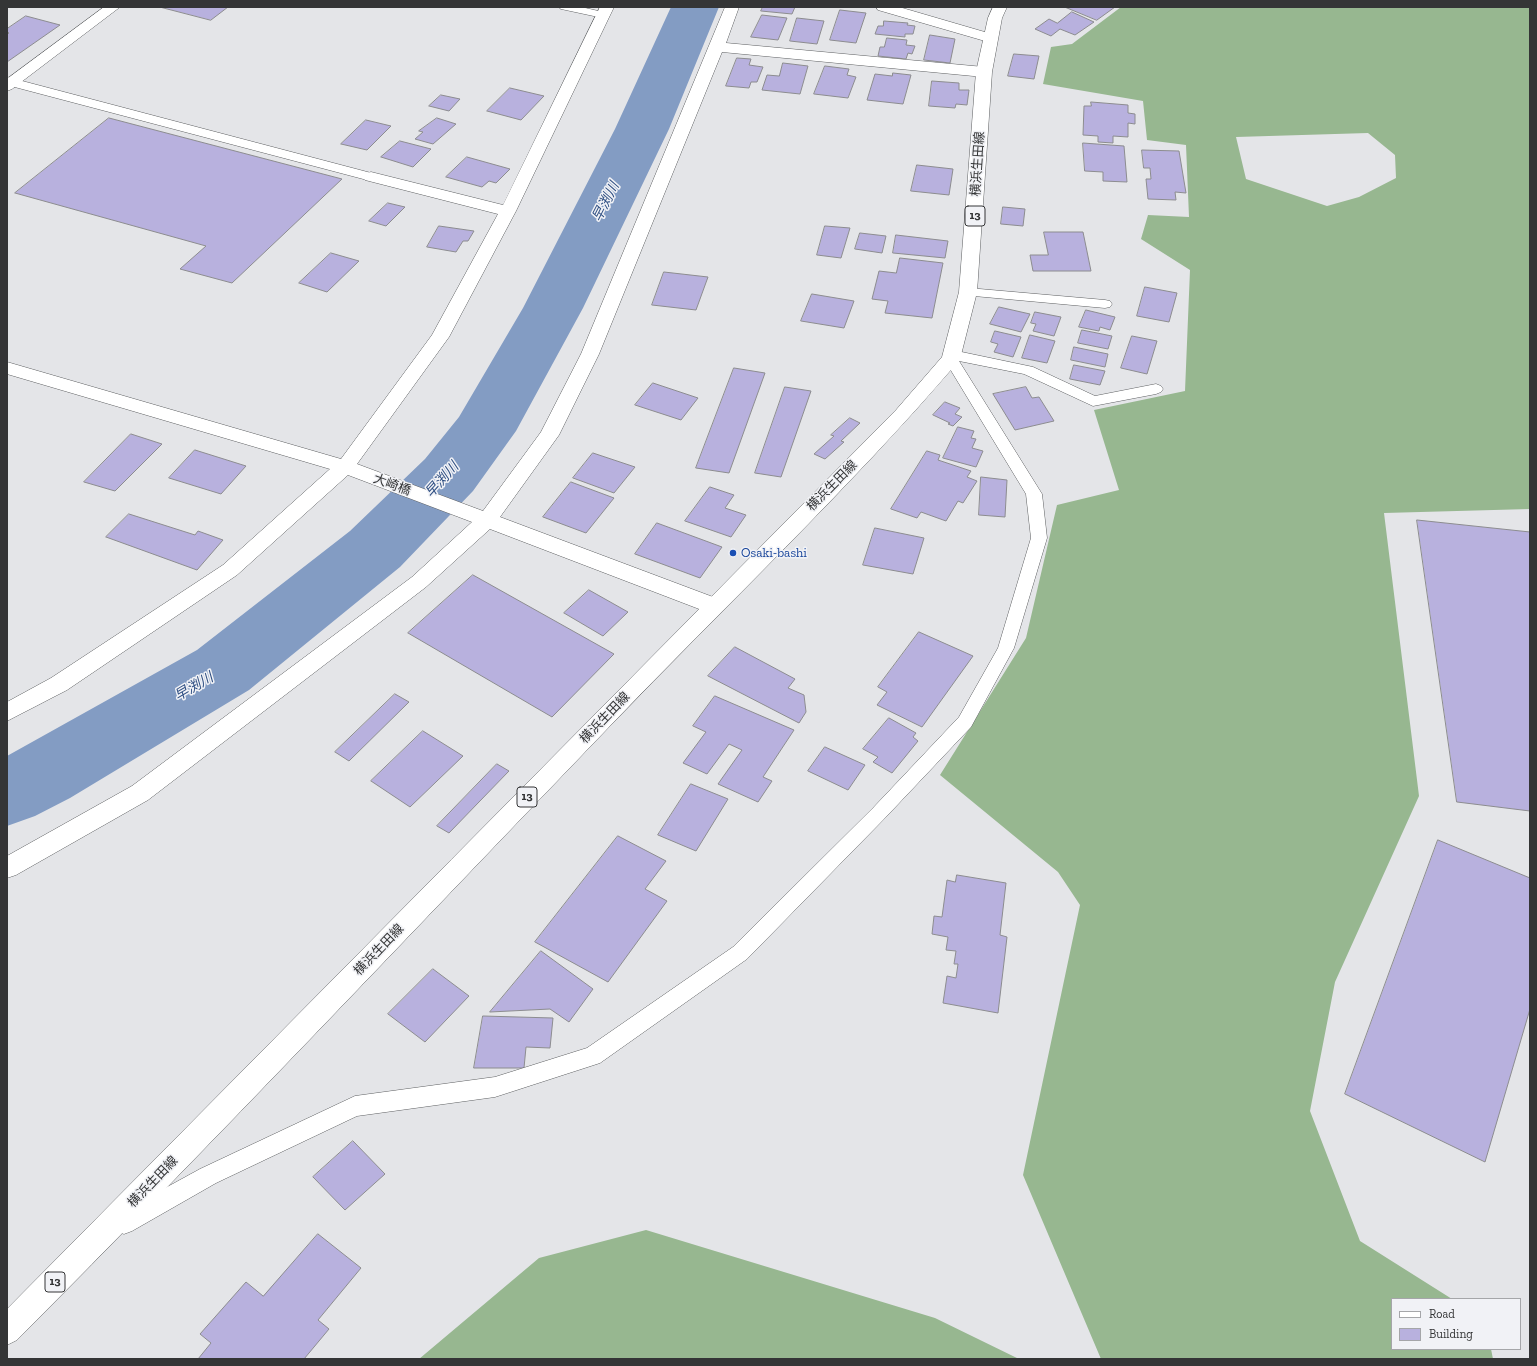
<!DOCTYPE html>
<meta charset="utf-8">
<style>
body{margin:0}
#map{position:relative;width:1537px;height:1366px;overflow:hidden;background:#e4e5e8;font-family:"Zilla Slab",serif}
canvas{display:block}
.frame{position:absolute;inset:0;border:8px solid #343536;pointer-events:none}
.legend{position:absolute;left:1391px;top:1298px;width:130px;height:52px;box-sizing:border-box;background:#f1f2f6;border:1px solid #a5a6a9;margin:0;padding:5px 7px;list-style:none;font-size:12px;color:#343536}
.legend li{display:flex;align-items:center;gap:8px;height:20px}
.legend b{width:20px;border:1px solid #a5a6a9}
</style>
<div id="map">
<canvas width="1537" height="1366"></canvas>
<div class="frame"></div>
<ul class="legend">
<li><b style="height:5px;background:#fff"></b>Road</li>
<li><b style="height:11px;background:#b8b1de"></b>Building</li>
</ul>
</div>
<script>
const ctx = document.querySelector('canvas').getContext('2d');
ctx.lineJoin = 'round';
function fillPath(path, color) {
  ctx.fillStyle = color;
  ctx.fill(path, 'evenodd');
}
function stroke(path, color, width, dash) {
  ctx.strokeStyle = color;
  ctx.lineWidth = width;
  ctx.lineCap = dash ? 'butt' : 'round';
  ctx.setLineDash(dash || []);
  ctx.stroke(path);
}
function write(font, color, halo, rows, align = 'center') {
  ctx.font = font + ' "Zilla Slab","Noto Sans JP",serif';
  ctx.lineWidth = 3;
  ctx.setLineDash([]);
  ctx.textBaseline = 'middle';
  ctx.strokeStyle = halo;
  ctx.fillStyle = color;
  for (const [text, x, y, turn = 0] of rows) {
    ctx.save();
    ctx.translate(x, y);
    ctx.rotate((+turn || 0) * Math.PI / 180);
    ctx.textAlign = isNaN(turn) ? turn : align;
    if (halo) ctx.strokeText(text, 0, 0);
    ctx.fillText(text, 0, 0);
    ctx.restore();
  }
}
fillPath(new Path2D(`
 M1121,7H1530V509L1384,513L1419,796L1335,982L1310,1111L1360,1241L1452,1299H1392V1349H1491L1493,1359H1101L1023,1175L1080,905L1058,872L940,775L1026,638L1057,505L1119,490L1094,410L1185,391L1190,270L1141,239L1148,215L1189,217L1186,145L1147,140L1143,101L1043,84L1051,47L1072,44ZM1368,133L1395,155L1396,178L1359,197L1327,206L1246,179L1236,137Z
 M646,1230L935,1318L1019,1359H419L539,1258Z`), '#97b790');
fillPath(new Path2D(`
 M671,7H719L669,129L583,308L516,431L473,491L400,567L249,690L70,798L35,816L7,826V756L197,650L350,531L425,459L459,417L523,308L615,129Z`), '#839cc3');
const building = new Path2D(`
 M160,7H228L211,20Z
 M763,7H795L792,14L761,11Z
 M1065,7H1115L1097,20Z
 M840,10L866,13L856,43L830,40Z
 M1072,12L1094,22L1075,35L1060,29L1051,36L1035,29L1049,19L1057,23Z
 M762,15L787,18L778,40L751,37Z
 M26,16L60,25L7,62V34L9,33L7,32V29Z
 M797,18L824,21L817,44L790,41Z
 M884,21L908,23L907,25L915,26L913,34H905V37L875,34L878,26H883Z
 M930,35L955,39L950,63L924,60Z
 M887,38L907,40L906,45L915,46L912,54L908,53L906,59L878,56L880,47H884Z
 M1014,54L1039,56L1034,79L1008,76Z
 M737,58L751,59L749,65L763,67L757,82H751L749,88L726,86Z
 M783,63L808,66L800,94L762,90L767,75L779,76Z
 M825,66L849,69L847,75L856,77L848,98L814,94Z
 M893,73L911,75L903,104L867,100L875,74L892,76Z
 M932,81L959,83V90H969L967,105L956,104L955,108L929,106Z
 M510,88L544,96L521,120L487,111Z
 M441,95L460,99L449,111L429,106Z
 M1091,102L1128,105V113L1135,114V124L1128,123V137L1113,136V143L1098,142V136L1083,135L1084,106H1091Z
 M109,118L342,179L232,283L180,269L206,246L15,193Z
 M437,118L456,124L433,144L415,139L423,132L419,131Z
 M366,120L391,126L367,150L341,144Z
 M400,141L431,149L413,167L381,157Z
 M1083,143L1124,146L1127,182L1103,181V172L1085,171Z
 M1142,150L1179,151L1186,193L1175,192L1176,200L1148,199L1146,179H1151L1150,168H1144Z
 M467,157L510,169L496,183L489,181L482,187L446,177Z
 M917,165L953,169L949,195L911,191Z
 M388,203L405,207L386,226L369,221Z
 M1003,207L1025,209L1023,226L1001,224Z
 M439,226L474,231L468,241H463L456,252L427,247Z
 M825,226L850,228L841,258L817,255Z
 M1044,232H1083L1091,271H1033L1030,255H1048Z
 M860,233L886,236L882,253L855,249Z
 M896,235L948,241L945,258L893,253Z
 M331,253L359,261L327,292L299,283Z
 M900,258L943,263L932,318L885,313L888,301L872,299L879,271L896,273Z
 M664,272L708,277L696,310L652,305Z
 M1145,287L1177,293L1169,322L1137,316Z
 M812,294L854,301L844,328L801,321Z
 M999,307L1030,314L1021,332L990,324Z
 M1086,310L1115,317L1110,330L1100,327L1099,331L1079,327Z
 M1035,312L1061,317L1054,336L1033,331L1036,324L1031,323Z
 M1082,330L1112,336L1108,349L1078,343Z
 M995,331L1021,337L1013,357L994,352L998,344L991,342Z
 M1030,335L1055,341L1047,363L1022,358Z
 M1132,336L1157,341L1147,374L1121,368Z
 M1074,347L1108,354L1105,367L1071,360Z
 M1074,365L1105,371L1100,385L1070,379Z
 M734,368L765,373L729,473L696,468Z
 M653,383L698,398L681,420L635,405Z
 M785,387L811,391L781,477L755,473Z
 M1026,387L1032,398L1039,397L1054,421L1015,430L993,394Z
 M945,402L960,408L955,414L962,417L953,426L948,424L950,423L933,415Z
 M850,418L860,423L841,441L844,442L825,459L814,454L834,436L831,435Z
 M958,427L974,431L971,438L976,439L972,448L983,451L976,467L943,458Z
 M131,434L162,444L115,491L84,482Z
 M195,450L246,466L221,494L169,478Z
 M927,451L940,455L938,460L971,471L967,477L977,481L963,503L958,501L946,521L921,512L917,518L891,509Z
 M593,453L635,467L614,493L573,478Z
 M981,477L1007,480L1005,517L979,515Z
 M571,482L614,498L586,533L543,517Z
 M710,487L734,495L725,508L746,515L731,537L685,521Z
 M129,514L195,535L198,531L223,540L197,570L106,537Z
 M1417,520L1530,532V811L1457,802Z
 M657,523L722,547L700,578L635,554Z
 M875,528L924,538L913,574L863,565Z
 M473,575L614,654L552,717L408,633Z
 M589,590L628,612L603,636L564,613Z
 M919,632L973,656L922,727L877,705L887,692L878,687Z
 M735,647L795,679L788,688L804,695L806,712L799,723L708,676Z
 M395,694L409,702L349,761L335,752Z
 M715,696L794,730L763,777L772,781L758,802L718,784L742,750L729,744L707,774L683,763L706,732L693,726Z
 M889,718L916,733L913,737L918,741L892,773L873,762L878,757L863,749Z
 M423,731L463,756L410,807L371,781Z
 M825,747L865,765L848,790L808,771Z
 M497,764L509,771L449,833L437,826Z
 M691,784L728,799L696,851L658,835Z
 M618,836L666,861L645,889L667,901L608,982L535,942Z
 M1438,840L1530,878V1009L1485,1162L1345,1094Z
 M957,875L1006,883L1000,935L1007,937L998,1013L943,1003L947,976L956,978L958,964H954L956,951L946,950L948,937L932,934L934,916L942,917L947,880L955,882Z
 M541,951L593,989L569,1022L550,1009L490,1012Z
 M433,969L469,996L425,1042L388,1014Z
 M483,1016L553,1018L550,1048L526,1047L524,1068H474Z
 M353,1141L385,1174L345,1210L313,1177Z
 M318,1234L361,1268L318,1320L329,1329L304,1359H198L211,1343L200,1334L246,1282L263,1296Z`);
fillPath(building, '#b8b1de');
stroke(building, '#8c8c8f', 1);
const service = new Path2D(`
 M559,7H581L607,13L609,15L603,18L561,9Z
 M7,77L375,174L377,177L375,180H367L7,85Z
 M968,288L1105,300L1110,301L1112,304L1110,307L1105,308L963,295L961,292L963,289Z
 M952,350L1033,367L1095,396L1156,384L1161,386L1163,389L1161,392L1156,394L1093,406L1024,374L959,361L1042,494L1047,538L1014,648L971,727L885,818L747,959L600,1063L495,1097L357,1116L216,1183L132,1231L124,1234L116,1231L113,1223L116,1215L200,1169L355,1096L495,1077L587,1048L733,947L873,808L959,717L998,648L1031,538L1026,494L944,359L947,352Z`);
const minor = new Path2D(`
 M104,7H120L12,89L7,91V79Z
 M600,7H614L516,211L449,337L357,464L483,511L541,432L581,354L725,7H739L726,43L984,67L989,69L992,72L989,75L984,77L722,52L599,354L559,435L500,517L721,600L725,606L721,612L714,614L707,612L490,529L426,587L148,800L16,875L7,878V856L132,786L412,577L472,522L348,475L237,575L67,690L7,721V702L51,678L223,565L330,469L7,374V362L341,459L432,335L498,214L365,180L363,177L365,174L371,172L503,205Z
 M876,7H899L995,35L997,38L995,41H985L878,10Z`);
const primary = new Path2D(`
 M993,7H1007L1002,18L992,72L977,292L960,359L957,363C848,490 725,606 609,727C412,932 217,1139 17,1340L7,1345V1309L896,410L942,357L959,292L976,72L988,18Z`);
stroke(service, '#5e6062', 1);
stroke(minor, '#5e6062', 1);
stroke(primary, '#5e6062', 1);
fillPath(service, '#fff');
fillPath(minor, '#fff');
fillPath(primary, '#fff');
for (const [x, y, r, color] of [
 [733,553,4,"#1a4fb4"]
]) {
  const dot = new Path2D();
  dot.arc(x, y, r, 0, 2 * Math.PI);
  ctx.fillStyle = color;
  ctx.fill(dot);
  stroke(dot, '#f1f2f6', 1.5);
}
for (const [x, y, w] of [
 [975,216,20],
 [527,797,20],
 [55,1282,20]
]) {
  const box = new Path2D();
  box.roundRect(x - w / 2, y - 10, w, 20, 3);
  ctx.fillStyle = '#f1f2f6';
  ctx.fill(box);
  stroke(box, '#343536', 1);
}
write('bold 12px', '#343536', null, [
 ["13",975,216],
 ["13",527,797],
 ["13",55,1282]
]);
write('13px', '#343536', '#f1f2f6', [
 ["横浜生田線",978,164,-86],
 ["大崎橋",392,485,20],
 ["横浜生田線",832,486,-45],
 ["横浜生田線",605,718,-46],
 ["横浜生田線",379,950,-46],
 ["横浜生田線",153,1182,-46]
]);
write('13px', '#164399', '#f1f2f6', [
 ["Osaki-bashi",741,553]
], 'left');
write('italic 14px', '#2f4f83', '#f1f2f6', [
 ["早渕川",606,202,-63],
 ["早渕川",442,480,-48],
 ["早渕川",194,687,-30]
]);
</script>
